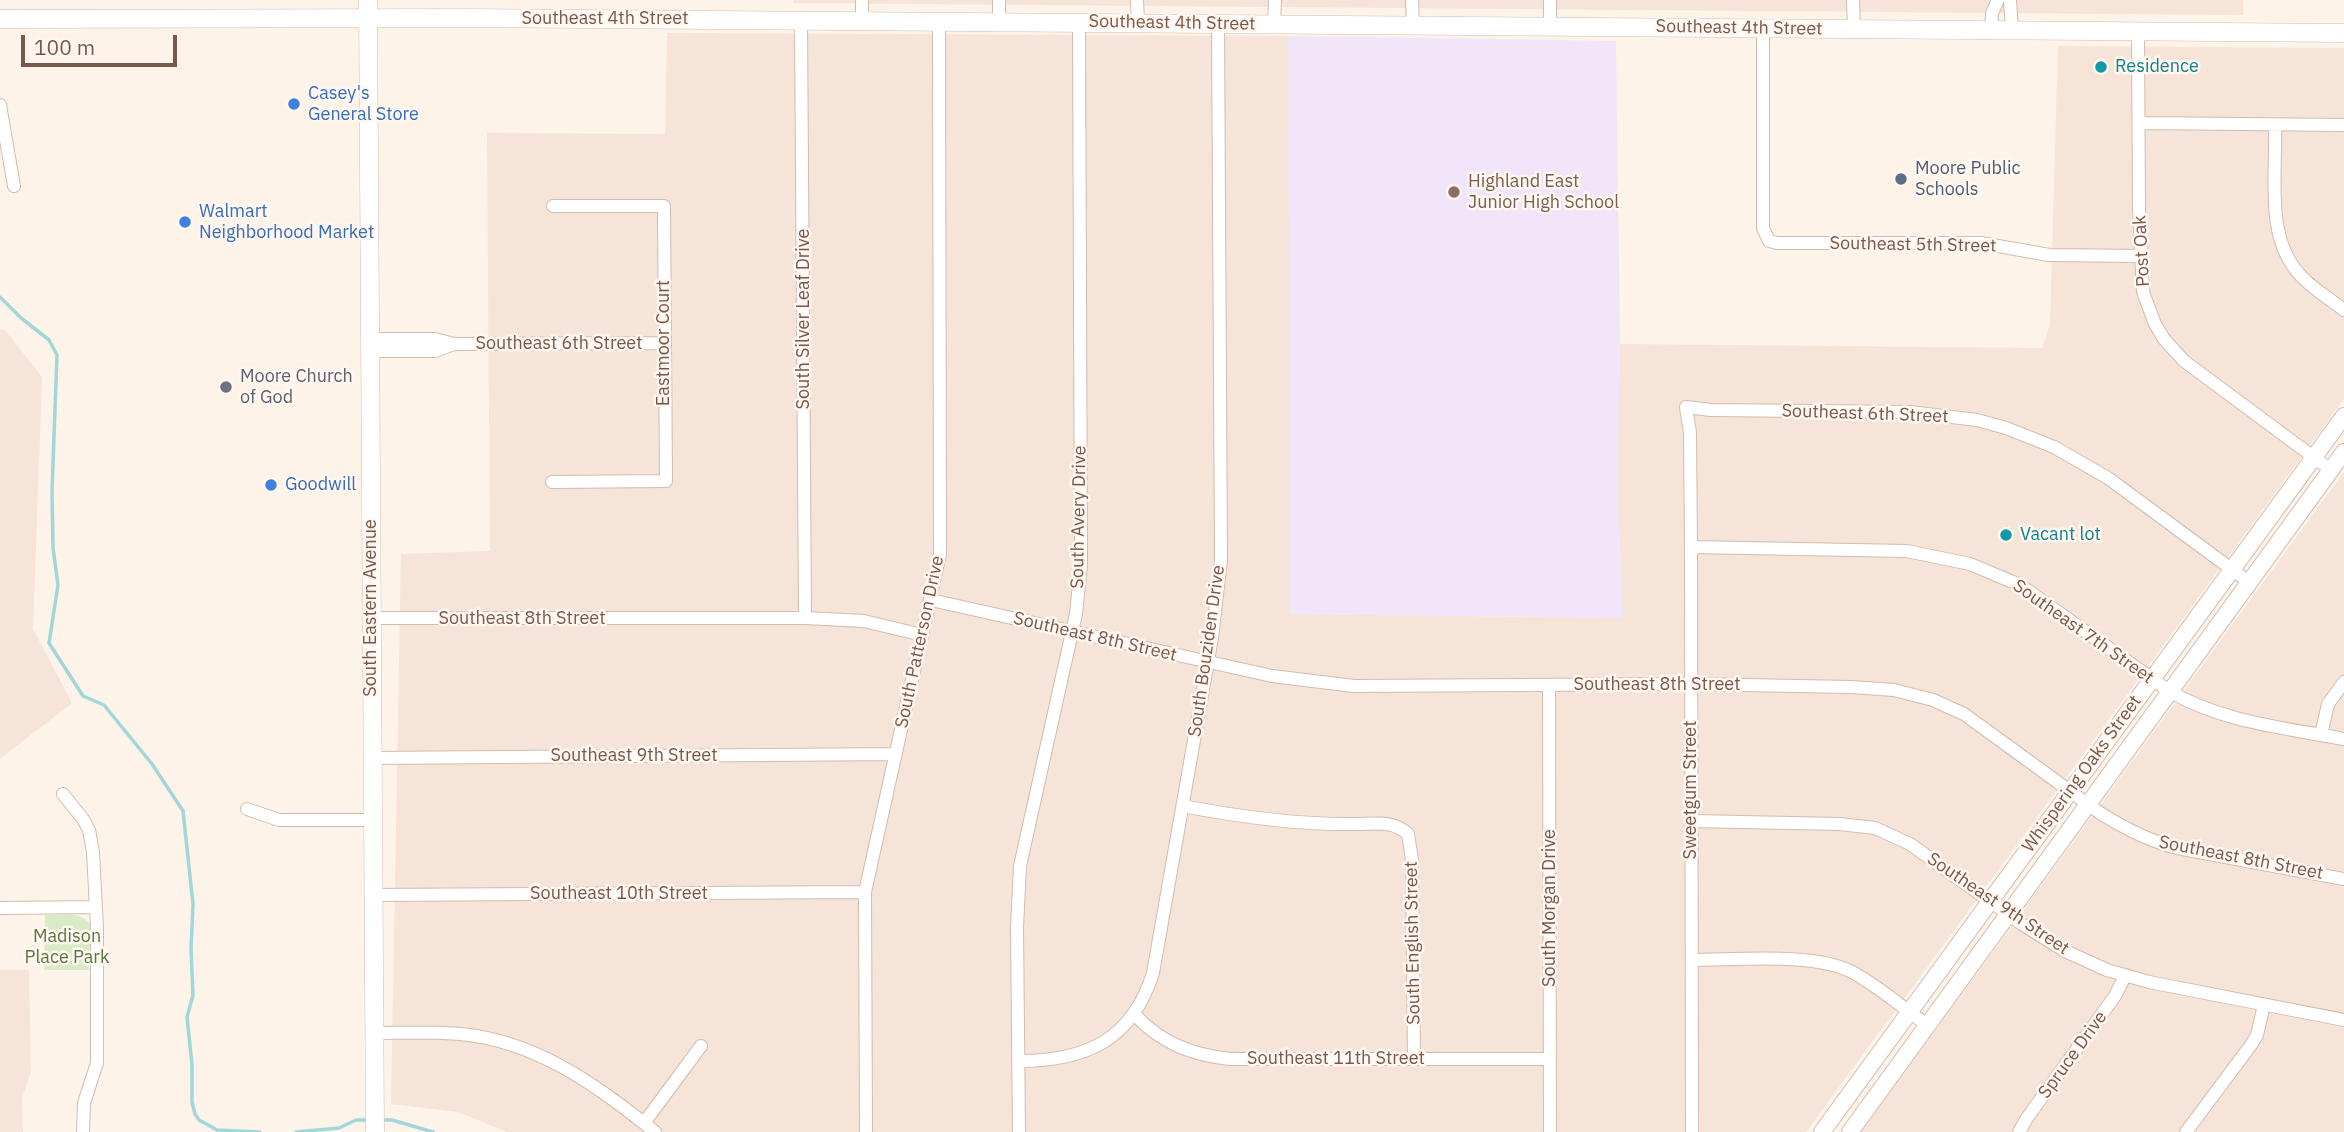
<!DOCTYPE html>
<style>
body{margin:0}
#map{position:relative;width:2344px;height:1132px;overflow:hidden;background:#fdf3e9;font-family:"IBM Plex Sans",sans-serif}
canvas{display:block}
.scale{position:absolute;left:21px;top:35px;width:156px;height:32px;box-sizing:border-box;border:4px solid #78574c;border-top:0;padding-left:9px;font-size:21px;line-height:24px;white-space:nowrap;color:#78574c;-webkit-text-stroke:5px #fff7f0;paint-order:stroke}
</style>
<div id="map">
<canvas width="2344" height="1132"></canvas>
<div class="scale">100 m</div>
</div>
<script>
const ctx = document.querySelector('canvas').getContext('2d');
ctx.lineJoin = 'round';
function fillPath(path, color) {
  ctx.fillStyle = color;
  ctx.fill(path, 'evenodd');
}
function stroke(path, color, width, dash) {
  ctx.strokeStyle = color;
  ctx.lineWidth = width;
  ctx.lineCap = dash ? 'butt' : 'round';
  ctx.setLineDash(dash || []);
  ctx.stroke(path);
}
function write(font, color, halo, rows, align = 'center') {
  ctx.font = font + ' "IBM Plex Sans",sans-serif';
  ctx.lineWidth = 5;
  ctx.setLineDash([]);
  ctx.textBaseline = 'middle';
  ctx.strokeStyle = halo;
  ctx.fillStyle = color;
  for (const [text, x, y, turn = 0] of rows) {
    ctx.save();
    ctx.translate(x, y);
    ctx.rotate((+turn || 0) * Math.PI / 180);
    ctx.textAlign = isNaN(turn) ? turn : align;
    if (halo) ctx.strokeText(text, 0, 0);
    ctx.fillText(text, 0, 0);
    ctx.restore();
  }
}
fillPath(new Path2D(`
 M793,0H2243V15L793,3Z
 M667,33L1288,36L1291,614L1623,618L1617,482L1620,344L2042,348L2050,325L2058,46L2344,48V399L1806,1132H507L458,1112L391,1104L401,554L490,551L487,133L665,134Z
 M0,330H5L42,377L33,629L72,703L0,759Z
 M2344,472V1132H1861Z
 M0,970H29L31,1072L22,1098L23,1132H0Z`), '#f5e4d7');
fillPath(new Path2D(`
 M1288,36L1616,41L1620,344L1617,482L1623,618L1290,614Z`), '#f0e5f9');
fillPath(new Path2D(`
 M45,915C60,915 80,910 90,924L89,970H44Z`), '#d9ebc6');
stroke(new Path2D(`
 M0,297L21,318L49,340L57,355L52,491L53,548L58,585L49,643L83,696L104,705L152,764L183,811L193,904L191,949L193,995L187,1017L192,1065V1102L195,1114L199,1120L217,1130L260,1132
 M380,1120H392L433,1132
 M296,1132L339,1128L356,1120H369`), '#a2d7d9', 3.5);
const minor = new Path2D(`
 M862,0V21
 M999,0V22
 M1137,0L1138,23
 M1412,0L1413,25
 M1550,0V26
 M1853,0L1854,29
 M2010,0L2012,31
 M801,21L805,618
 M1274,24L1275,0
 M1763,29V228L1769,241L1777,243H1981L2049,255L2140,256
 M1991,31L1992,13L1998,0
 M2138,31L2139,209L2143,292L2155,324L2164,339L2184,361L2331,470
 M0,105L14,186
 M2140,123L2344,125
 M2275,125C2277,173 2264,238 2301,276C2313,289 2330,299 2344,310
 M368,339H435L454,344L663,343
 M369,351H435L454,344
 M552,482L666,481L664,206H553
 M1691,547L1907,551L1970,564L2020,585L2169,691C2222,722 2285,728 2344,739
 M931,600L1272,676L1354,686L1691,684L1851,687L1894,690L1933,700L1964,714L2100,813C2124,828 2149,841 2177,848L2344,879
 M372,618H805L864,621L922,635
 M1549,685L1550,1132
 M2321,735L2328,704L2344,682
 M372,758L896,754
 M63,794L83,819L89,830L93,852L97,927V1063L84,1103L83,1132
 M1183,806C1240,817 1298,825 1356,824C1375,824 1393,820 1408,834L1412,860L1414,1059
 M247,809L279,820H373
 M1692,821L1840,824L1875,828L1910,844L2022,924L2065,951L2107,970L2149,982L2344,1020
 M373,895L865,892
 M0,908L95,907
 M1692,960C1735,960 1815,952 1852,972C1878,986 1902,1007 1927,1025
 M1135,1015C1161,1043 1192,1055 1230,1059H1550
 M374,1033C408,1033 443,1031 476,1036C545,1047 603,1090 655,1132
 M1019,1061C1086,1061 1132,1040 1153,973L1212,638L1221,560L1218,23
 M644,1123L701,1046
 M866,1132L865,892L940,554L939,21
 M1019,1132L1017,927L1020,866L1076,614L1081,565L1079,22
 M1692,1132L1691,547L1690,433L1686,407L1711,410L1910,412L1977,420L2006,428L2054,447L2108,478L2249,582
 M2019,1132L2027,1118L2115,996L2125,976
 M2186,1132L2251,1045L2257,1035L2264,1005`);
const tertiary = new Path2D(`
 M1822,1132L2344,416
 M1850,1132L2344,452`);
const secondary = new Path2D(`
 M368,0L375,1132
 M0,19L461,18L2344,33`);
stroke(minor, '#d2bcb0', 14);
stroke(tertiary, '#d2bcb0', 18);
stroke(secondary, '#d5bbae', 19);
stroke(minor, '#fff', 12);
stroke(tertiary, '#fff', 16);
stroke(secondary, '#fff', 18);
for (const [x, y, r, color] of [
 [2101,67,7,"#0f9aa8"],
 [294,104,7,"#3f7fe0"],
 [1901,179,7,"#5c6f8a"],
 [1454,192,7,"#8d6e63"],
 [185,222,7,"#3f7fe0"],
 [226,387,7,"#6b7280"],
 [271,485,7,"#3f7fe0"],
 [2006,535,7,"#0f9aa8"]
]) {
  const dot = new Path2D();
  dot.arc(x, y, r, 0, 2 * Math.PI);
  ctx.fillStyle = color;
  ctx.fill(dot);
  stroke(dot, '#fff7f0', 2.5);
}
write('18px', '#78574c', '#fff7f0', [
 ["Southeast 4th Street",605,19],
 ["Southeast 4th Street",1172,23,1],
 ["Southeast 4th Street",1739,28,1],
 ["Southeast 5th Street",1913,245,1],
 ["Post Oak",2142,251,-93],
 ["South Silver Leaf Drive",804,319,-90],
 ["Eastmoor Court",664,343,-90],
 ["Southeast 6th Street",559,344],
 ["Southeast 6th Street",1865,414,2],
 ["South Avery Drive",1079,517,-89],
 ["South Eastern Avenue",371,608,-90],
 ["Southeast 8th Street",522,619],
 ["Southeast 7th Street",2083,632,35],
 ["Southeast 8th Street",1095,637,13],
 ["South Patterson Drive",920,642,-78],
 ["South Bouziden Drive",1207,651,-82],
 ["Southeast 8th Street",1657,685],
 ["Southeast 9th Street",634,756],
 ["Whispering Oaks Street",2082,774,-54],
 ["Sweetgum Street",1691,790,-90],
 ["Southeast 8th Street",2241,858,11],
 ["Southeast 10th Street",619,894],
 ["Southeast 9th Street",1998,904,34],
 ["South Morgan Drive",1550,908,-90],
 ["South English Street",1413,943,-91],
 ["Spruce Drive",2073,1055,-54],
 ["Southeast 11th Street",1336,1059]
]);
write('18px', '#0d838f', '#fff7f0', [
 ["Residence",2115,67],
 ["Vacant lot",2020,535]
], 'left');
write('18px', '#366cbe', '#fff7f0', [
 ["Casey's",308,94],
 ["General Store",308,115],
 ["Walmart",199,212],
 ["Neighborhood Market",199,233],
 ["Goodwill",285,485]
], 'left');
write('18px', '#4e5e75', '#fff7f0', [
 ["Moore Public",1915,169],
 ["Schools",1915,190]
], 'left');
write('18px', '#785e54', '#fff7f0', [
 ["Highland East",1468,182],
 ["Junior High School",1468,203]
], 'left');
write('18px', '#5b616d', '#fff7f0', [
 ["Moore Church",240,377],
 ["of God",240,398]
], 'left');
write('18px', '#577841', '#fff7f0', [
 ["Madison",67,937],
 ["Place Park",67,958]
]);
</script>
